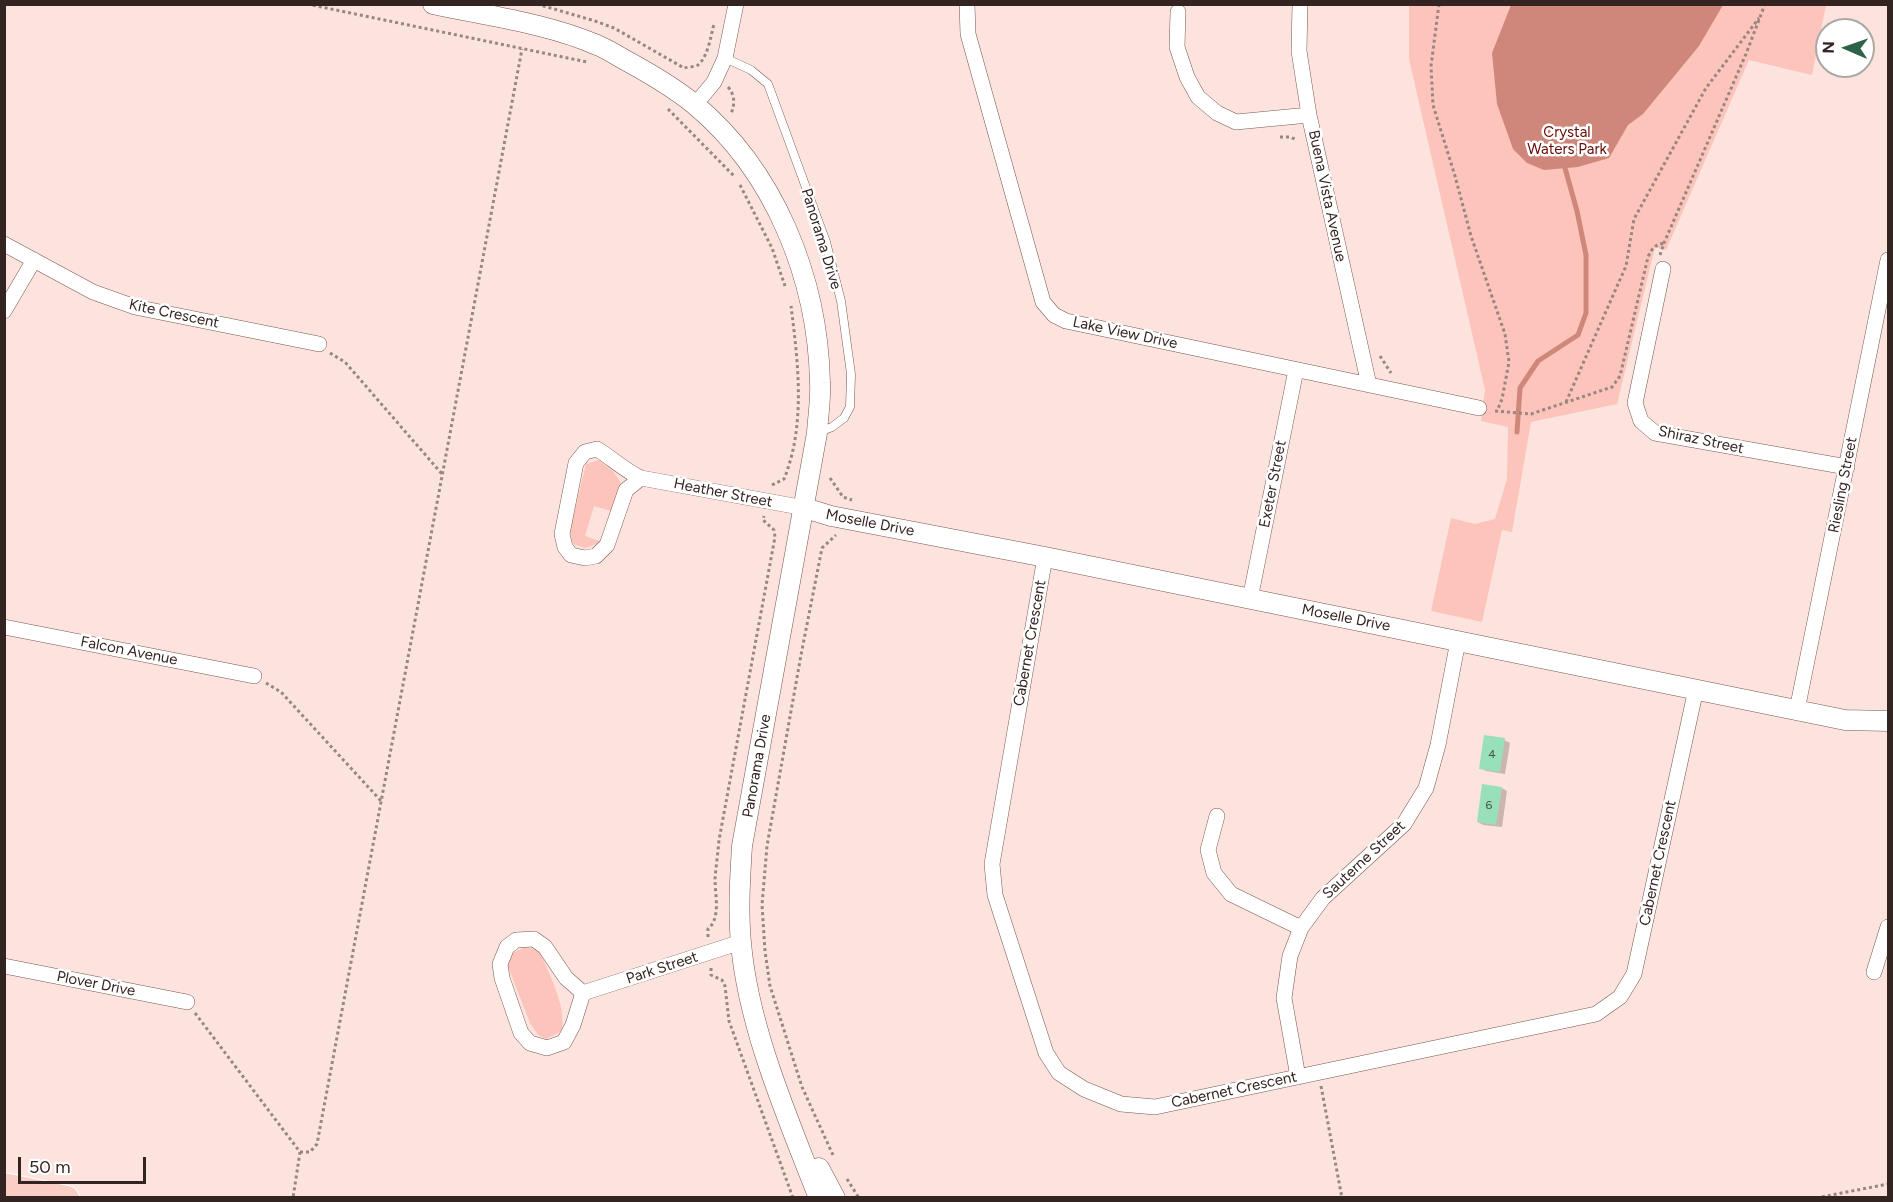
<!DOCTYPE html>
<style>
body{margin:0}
#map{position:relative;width:1893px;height:1202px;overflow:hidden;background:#fde3de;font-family:Figtree,sans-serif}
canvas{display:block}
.frame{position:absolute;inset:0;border:6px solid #342421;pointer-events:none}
.north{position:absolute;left:1815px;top:18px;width:60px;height:60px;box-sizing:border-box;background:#fff;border:2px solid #aea7a6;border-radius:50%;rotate:272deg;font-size:16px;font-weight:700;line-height:24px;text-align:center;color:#342421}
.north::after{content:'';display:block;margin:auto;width:21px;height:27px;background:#2c6248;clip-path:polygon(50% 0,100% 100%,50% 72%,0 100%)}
.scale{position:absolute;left:18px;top:1157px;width:128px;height:27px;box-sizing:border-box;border:3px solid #342421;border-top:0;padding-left:8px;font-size:18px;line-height:21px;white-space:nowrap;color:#342421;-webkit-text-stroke:4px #fff;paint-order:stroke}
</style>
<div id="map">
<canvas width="1893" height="1202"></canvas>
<div class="frame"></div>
<div class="north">N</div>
<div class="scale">50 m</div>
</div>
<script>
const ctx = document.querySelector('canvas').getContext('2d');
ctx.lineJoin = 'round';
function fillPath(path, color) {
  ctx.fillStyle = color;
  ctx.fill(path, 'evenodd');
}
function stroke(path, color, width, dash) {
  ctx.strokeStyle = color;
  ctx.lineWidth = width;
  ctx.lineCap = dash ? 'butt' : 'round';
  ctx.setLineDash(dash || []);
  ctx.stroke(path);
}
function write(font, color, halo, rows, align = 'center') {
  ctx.font = font + ' Figtree,sans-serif';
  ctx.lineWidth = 5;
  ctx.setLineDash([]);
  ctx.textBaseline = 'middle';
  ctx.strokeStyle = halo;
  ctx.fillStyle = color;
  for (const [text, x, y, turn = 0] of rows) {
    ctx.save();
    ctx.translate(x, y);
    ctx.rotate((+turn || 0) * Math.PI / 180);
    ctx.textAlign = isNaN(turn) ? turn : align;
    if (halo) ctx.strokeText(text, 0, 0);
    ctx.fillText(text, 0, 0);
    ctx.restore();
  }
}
fillPath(new Path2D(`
 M1409,5H1826L1812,75L1749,60L1666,250L1655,247L1617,404L1531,422L1512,532L1502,530L1482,622L1431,611L1451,518L1475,524L1495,519L1507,479L1508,427L1481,421L1485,390L1409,59Z
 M599,460L613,471L621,483L611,511L594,506L585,536L602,542L585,548L573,544L570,530L586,464Z
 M525,947L539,950C549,975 566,1003 562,1031L546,1039L538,1035L530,1023L507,964L513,953Z`), '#fcc4ba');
fillPath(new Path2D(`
 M1511,5V4L1723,5L1699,46L1643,114L1628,125L1609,158L1578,167L1544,170L1527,163L1513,149L1497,104L1492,53Z`), '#d0877b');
fillPath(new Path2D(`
 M1504,740L1510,743L1505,774L1486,771L1481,768Z
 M1502,788L1507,791L1502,827L1483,825L1478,822Z`), '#0003');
stroke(new Path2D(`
 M1517,432L1520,388L1538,361L1578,335L1586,313V255L1577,211L1565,168`), '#d0877b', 5);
fillPath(new Path2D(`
 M1484,735L1505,738L1500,772L1479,769Z
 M1482,784L1502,787L1496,825L1477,822Z`), '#97e0b9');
const service = new Path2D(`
 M725,58L751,70L768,84L826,242L841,301L851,374L850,407L844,418L832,427L819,432`);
const minor = new Path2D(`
 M967,4L968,34L1043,302L1054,315L1066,321L1479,408
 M1300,4L1299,51L1309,115L1369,385
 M1178,12L1177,47L1187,77L1198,97L1217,113L1236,122L1309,115
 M695,105L714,82L725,58L736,4
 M4,244L93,292L135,307L319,344
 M1663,269L1635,403L1641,421L1655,433L1847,467
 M4,311L34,260
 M641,478L626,490L607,545L596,556L585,558L571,555L565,547L562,534L576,463L585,452L597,449C612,458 625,471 641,478L805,508
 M1045,557L992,864L995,895L1046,1053L1059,1073L1084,1089L1121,1104L1155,1107L1596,1014L1620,997L1634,974L1696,689
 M1250,599L1296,370
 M4,627L254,676
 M1797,710L1888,260
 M1217,816L1208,850L1214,873L1231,894L1301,928
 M534,939L545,947L566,978L583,993L573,1025L564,1042L547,1048L530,1043L521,1033L502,978L500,964L507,947L516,940Z
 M4,966L187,1002
 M1874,972L1888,927
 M583,993L741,942
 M1298,1077L1284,998L1290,956L1301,928L1323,898L1404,824L1426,788L1438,745L1458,641`);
const tertiary = new Path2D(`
 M433,4C488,16 546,23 597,45C607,49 616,55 625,60C649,73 673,87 694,104C775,171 818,279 820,383C821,399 818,416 817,433L742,846C740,878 738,911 741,943C748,1027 788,1119 819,1198
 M805,508L831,516L1045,557L1845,720L1888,721
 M819,1168L835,1198`);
const primary = new Path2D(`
 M4,1185L67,1198`);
stroke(service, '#7a564f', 9);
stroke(minor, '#7a564f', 16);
stroke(tertiary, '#7a564f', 21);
stroke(primary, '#fff', 26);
stroke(new Path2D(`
 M307,4L587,62
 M537,4L595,21L614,28L684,68C688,67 694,67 698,65C708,57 711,35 714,24
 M1439,4L1431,66L1433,105L1455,176L1471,236L1505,334L1509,362L1502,399L1497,411
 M728,87C735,95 735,104 731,114
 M668,109L735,177
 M1280,137H1290L1297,140
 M740,185L772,248L785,286
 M1660,255L1664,243L1746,54L1765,4
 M330,353L345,362L442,474
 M1380,356L1391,373
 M1566,402L1626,266L1634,219L1706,88L1759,18
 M1495,411L1531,414L1612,387L1620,376L1648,257C1652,248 1655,245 1664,243
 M830,478L843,497L852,500
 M772,485L784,479C806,425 798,362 791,306
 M266,683L281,692L382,802
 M708,937V929C721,918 715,895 715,879C716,866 718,853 719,840L775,537L774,530L763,520L764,516
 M711,968V975L722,980L725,986L729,1021L793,1198
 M195,1013L300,1152L293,1198
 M1321,1086L1342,1198
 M300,1152H310L317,1144L522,49
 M833,1155L802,1087L770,986L765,951L762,905L767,846L801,655L822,548L836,535
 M847,1179L859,1198
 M1816,1198L1888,1184`), '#9a8581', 3, [3, 3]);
stroke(service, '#fff', 8);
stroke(minor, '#fff', 15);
stroke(tertiary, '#fff', 20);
stroke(primary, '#facdc5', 24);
write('12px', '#4d5347', null, [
 ["4",1492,754],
 ["6",1489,805]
]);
write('15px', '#650d06', '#fff', [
 ["Crystal",1567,133],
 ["Waters Park",1567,150]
]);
write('15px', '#342421', '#fff', [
 ["Buena Vista Avenue",1327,196,78],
 ["Panorama Drive",821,239,73],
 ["Kite Crescent",174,314,12],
 ["Lake View Drive",1125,333,12],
 ["Shiraz Street",1701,440,12],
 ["Exeter Street",1273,484,-79],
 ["Riesling Street",1843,485,-79],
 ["Heather Street",723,493,11],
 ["Moselle Drive",870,523,11],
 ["Moselle Drive",1346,618,11],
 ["Cabernet Crescent",1030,643,-80],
 ["Falcon Avenue",129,651,11],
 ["Panorama Drive",757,766,-80],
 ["Sauterne Street",1364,860,-43],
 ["Cabernet Crescent",1658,863,-78],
 ["Park Street",662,968,-18],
 ["Plover Drive",96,984,11],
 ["Cabernet Crescent",1234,1090,-12]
]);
</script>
